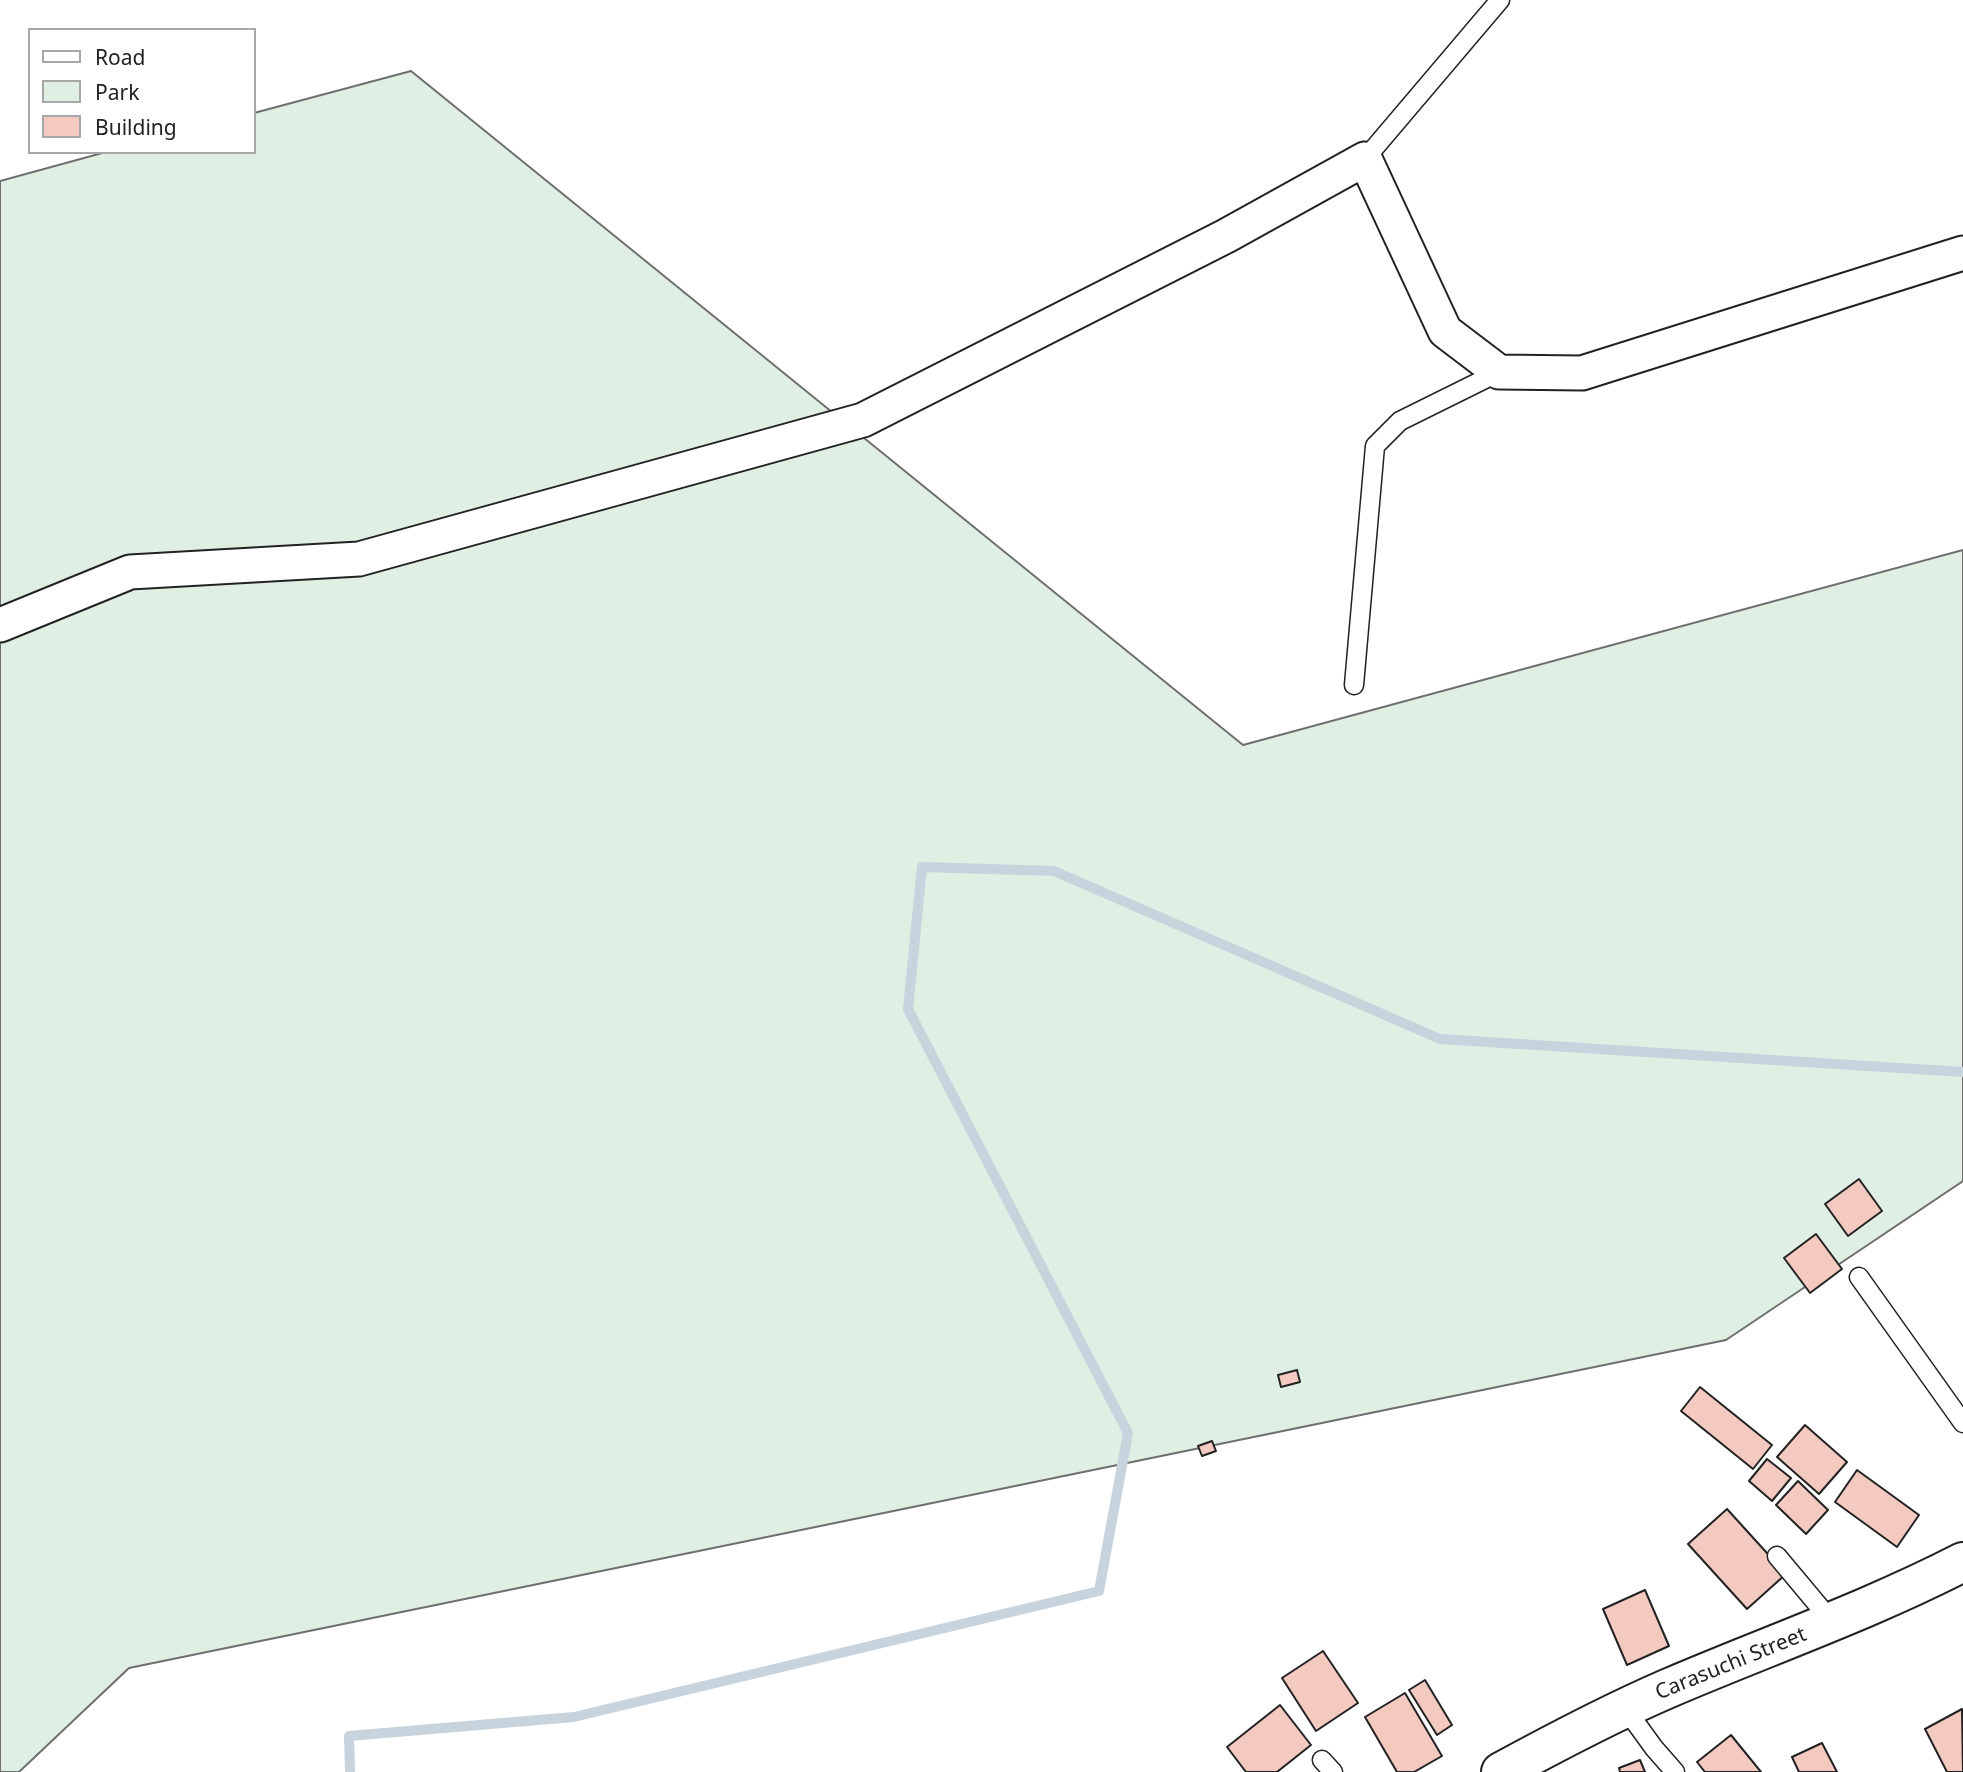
<!DOCTYPE html>
<style>
body{margin:0}
#map{position:relative;width:1963px;height:1772px;overflow:hidden;background:#fff;font-family:"Noto Sans",sans-serif}
canvas{display:block}
.legend{position:absolute;left:28px;top:28px;width:228px;height:126px;box-sizing:border-box;background:#fff;border:2px solid #a7a7a7;margin:0;padding:9px 12px;list-style:none;font-size:21px;color:#222}
.legend li{display:flex;align-items:center;gap:14px;height:35px}
.legend b{width:35px;border:2px solid #a7a7a7}
</style>
<div id="map">
<canvas width="1963" height="1772"></canvas>
<ul class="legend">
<li><b style="height:9px;background:#fff"></b>Road</li>
<li><b style="height:19px;background:#e0efe3"></b>Park</li>
<li><b style="height:19px;background:#f3c9c0"></b>Building</li>
</ul>
</div>
<script>
const ctx = document.querySelector('canvas').getContext('2d');
ctx.lineJoin = 'round';
function fillPath(path, color) {
  ctx.fillStyle = color;
  ctx.fill(path, 'evenodd');
}
function stroke(path, color, width, dash) {
  ctx.strokeStyle = color;
  ctx.lineWidth = width;
  ctx.lineCap = dash ? 'butt' : 'round';
  ctx.setLineDash(dash || []);
  ctx.stroke(path);
}
function write(font, color, halo, rows, align = 'center') {
  ctx.font = font + ' "Noto Sans",sans-serif';
  ctx.lineWidth = 5;
  ctx.setLineDash([]);
  ctx.textBaseline = 'middle';
  ctx.strokeStyle = halo;
  ctx.fillStyle = color;
  for (const [text, x, y, turn = 0] of rows) {
    ctx.save();
    ctx.translate(x, y);
    ctx.rotate((+turn || 0) * Math.PI / 180);
    ctx.textAlign = isNaN(turn) ? turn : align;
    if (halo) ctx.strokeText(text, 0, 0);
    ctx.fillText(text, 0, 0);
    ctx.restore();
  }
}
const green = new Path2D(`
 M411,71L1243,745L1963,550V1181L1726,1340L129,1668L19,1772H0V181L106,152H254V113Z`);
fillPath(green, '#e0efe3');
stroke(green, '#6f6f6f', 2);
stroke(new Path2D(`
 M350,1772L349,1736L574,1717L1099,1591L1128,1433L908,1009L922,867L1054,871L1440,1039L1963,1072`), '#c7d3dd', 10);
const building = new Path2D(`
 M1859,1179L1882,1211L1848,1236L1825,1204Z
 M1816,1234L1842,1269L1810,1293L1784,1258Z
 M1297,1370L1300,1382L1281,1387L1278,1375Z
 M1700,1387L1772,1445L1753,1469L1681,1411Z
 M1805,1425L1847,1462L1819,1494L1777,1457Z
 M1212,1441L1216,1451L1202,1456L1198,1446Z
 M1767,1459L1791,1478L1772,1501L1749,1481Z
 M1857,1470L1919,1515L1897,1547L1835,1502Z
 M1798,1481L1828,1510L1806,1534L1776,1505Z
 M1727,1509L1786,1574L1747,1609L1688,1544Z
 M1645,1590L1669,1646L1627,1665L1603,1609Z
 M1323,1651L1358,1703L1316,1731L1282,1678Z
 M1425,1680L1452,1725L1437,1735L1409,1690Z
 M1405,1693L1442,1756L1414,1772H1397L1365,1717Z
 M1280,1705L1311,1745L1277,1772H1246L1227,1747Z
 M1962,1709L1963,1772H1947L1925,1729Z
 M1731,1735L1761,1772H1705L1697,1762Z
 M1822,1743L1837,1772H1799L1792,1757Z
 M1640,1760L1645,1772H1620L1619,1768Z`);
fillPath(building, '#f3c9c0');
stroke(building, '#222', 2);
const lane = new Path2D(`
 M1365,159L1500,0
 M1354,685L1375,446L1400,421L1499,372
 M1859,1277L1963,1423
 M1777,1556L1833,1623
 M1625,1708L1654,1748L1675,1772
 M1322,1760L1333,1772`);
const street = new Path2D(`
 M0,625L130,572L359,559L863,420L1226,236L1365,159L1445,331L1499,372L1582,373L1963,253`);
const secondary = new Path2D(`
 M1501,1772C1556,1742 1611,1713 1669,1688C1767,1646 1868,1611 1963,1562`);
stroke(lane, '#222', 21);
stroke(street, '#222', 37);
stroke(secondary, '#222', 42);
stroke(lane, '#fff', 18);
stroke(street, '#fff', 33);
stroke(secondary, '#fff', 38);
write('21px', '#222', '#fff', [
 ["Carasuchi Street",1731,1664,-22]
]);
</script>
